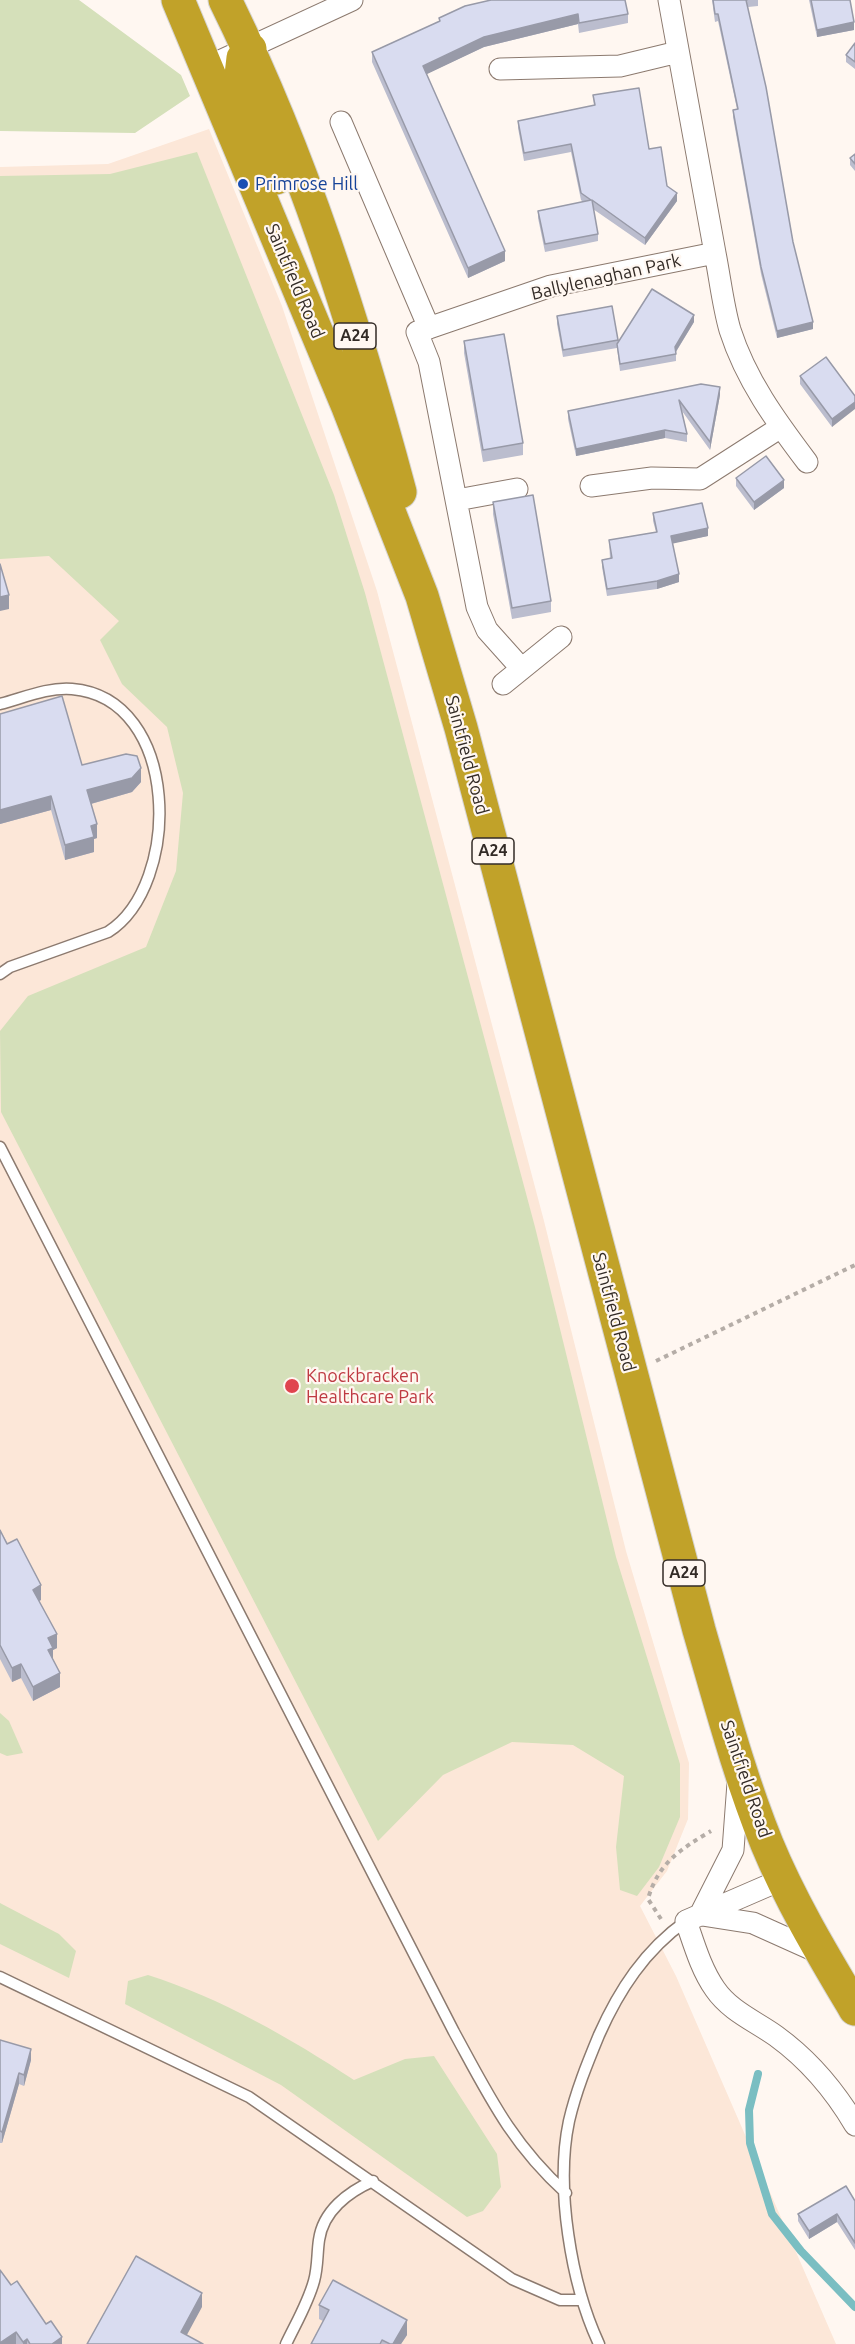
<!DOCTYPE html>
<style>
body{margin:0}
canvas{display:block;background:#fff7f1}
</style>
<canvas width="855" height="2344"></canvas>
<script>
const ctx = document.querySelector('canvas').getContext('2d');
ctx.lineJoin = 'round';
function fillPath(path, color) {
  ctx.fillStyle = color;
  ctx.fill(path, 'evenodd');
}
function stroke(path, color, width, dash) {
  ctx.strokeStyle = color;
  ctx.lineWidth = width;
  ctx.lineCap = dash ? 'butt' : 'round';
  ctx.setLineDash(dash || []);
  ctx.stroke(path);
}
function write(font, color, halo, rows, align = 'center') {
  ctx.font = font + ' Ubuntu,sans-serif';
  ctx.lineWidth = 4.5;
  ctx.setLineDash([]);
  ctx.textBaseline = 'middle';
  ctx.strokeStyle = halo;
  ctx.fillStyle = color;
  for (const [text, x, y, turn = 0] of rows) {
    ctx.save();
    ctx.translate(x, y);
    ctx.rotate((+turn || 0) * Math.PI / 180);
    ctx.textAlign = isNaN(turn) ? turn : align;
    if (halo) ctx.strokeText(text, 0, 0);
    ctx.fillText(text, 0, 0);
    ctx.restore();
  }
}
fillPath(new Path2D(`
 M209,129L282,306L377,591L544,1221L626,1551L689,1763L688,1819L667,1871L640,1906L676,1976L836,2344H0V167L108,164Z`), '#fce7d8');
fillPath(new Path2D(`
 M0,0H79L181,75L190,96L135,133L0,131Z
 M197,152L334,495L365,593L535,1227L616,1557L680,1764V1817L659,1867L637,1896L620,1890L616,1847L624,1776L573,1745L512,1742L443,1775L378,1841L1,1112L0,1031L28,996L146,947L176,871L183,793L167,727L122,684L100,640L119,621L49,556L0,559V176L110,174Z
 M0,1713L9,1721L23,1753L7,1756L0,1753Z
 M0,1903L59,1934L76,1951L69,1978L0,1944Z
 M148,1975C221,1998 290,2038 354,2080L405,2059L434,2056L497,2154L501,2187L483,2211L467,2217L281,2085L125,2004L128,1981Z`), '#d5e0ba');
stroke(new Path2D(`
 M758,2074L749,2110L750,2143L772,2214L801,2251L855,2307`), '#7abec2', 8);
const lane = new Path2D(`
 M0,704C23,698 48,687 72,689C181,698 182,885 108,932L10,967L0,974
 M0,1147L454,2032C489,2096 511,2143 566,2193
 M0,1977L249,2097L512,2279L560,2300H580
 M286,2344C296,2323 308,2303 314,2281C318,2267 317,2253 319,2240C323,2211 348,2192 373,2181
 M599,2344C571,2284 555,2187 569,2121C576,2091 587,2064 599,2035C619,1990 645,1950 686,1921`);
const street = new Path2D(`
 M207,67L352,0
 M500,69L620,66L678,52
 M341,122L429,328
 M715,253C720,278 723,306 730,330C746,380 776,421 807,462
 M591,486L652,478L700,479L781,427
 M457,500L517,489
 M521,668L487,630L477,607L429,362L417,332L551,286L715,253L669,0
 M503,684L561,637
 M783,1879L686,1921C694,1944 701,1969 715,1989C730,2011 755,2021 776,2036C809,2060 835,2091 855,2125
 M700,1915L733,1850L738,1783
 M702,1915L753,1923L822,1954`);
const highway = new Path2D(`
 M178,0L348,407L422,596L461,728L699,1630C720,1702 739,1775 767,1844C791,1902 823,1955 855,2009
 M225,0C302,156 355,324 400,492
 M250,49L243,58L240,84L276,178`);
stroke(lane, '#8c7a6f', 13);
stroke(street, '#8c7a6f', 23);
stroke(highway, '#d6d5d4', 35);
stroke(new Path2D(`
 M656,1361L855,1265
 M661,1919L648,1899C658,1863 681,1849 711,1831`), '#b5ada7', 4, [4.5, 4.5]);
stroke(lane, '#fff', 10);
stroke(street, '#fff', 21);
stroke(highway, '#c1a229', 33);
fillPath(new Path2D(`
 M712,0H758V6L748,7L793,242L813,329L777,338L761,274L733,117V110L737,109L718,21L715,22Z
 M809,0H850L854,30L817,37Z
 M628,14V23L579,33L578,24L484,47L426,74L505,261L468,278L372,62V52L439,22V18Z
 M855,43V69L846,62V55Z
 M593,95L649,149L667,186L677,201L645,245L593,209L598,234V241L545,252L538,218V211L583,202L581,200L571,152L524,161L518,128V121L594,106Z
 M855,154V171L850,165V158Z
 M557,316L618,340V343L694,322L676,352V361L620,371L617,348L563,357L557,324Z
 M464,341L523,443V455L483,462L464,353Z
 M800,376L855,396L832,427L800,384Z
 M720,395L710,450L682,411L687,434V442L665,438L576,456L568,419V411Z
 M736,478L784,488L754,510L736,486Z
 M493,502L551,601V612L512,619L493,514Z
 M653,513L708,536L672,543L679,582L657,589L607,596L602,567V560L610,559L609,540L656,532L653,521Z
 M0,714L82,765L141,782L132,792L91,804L97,838L94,839V852L65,860L51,810L0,824Z
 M0,1530L41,1600L39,1601L57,1648L53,1650V1659L60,1687L33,1701L21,1678L12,1682L0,1659Z
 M0,2040L31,2060L24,2086L19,2084L2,2143H0Z
 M855,2201V2250L837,2222L809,2239L798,2221V2214Z
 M11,2285L46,2324L62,2344H0Z
 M319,2305L407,2335L401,2344H311L323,2321L319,2319Z`), '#bbbdce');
fillPath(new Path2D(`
 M578,14V24L484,47L423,76V66L484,37Z
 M854,22V30L817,37V30Z
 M677,193V201L645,245V238Z
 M505,251V261L468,278V268Z
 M694,315V322L675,353V347Z
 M813,322V329L777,338V331Z
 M720,387V395L710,450V442Z
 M855,402V409L832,427V419Z
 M665,430V438L576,456V449Z
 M784,480V488L754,510V502Z
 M708,528V536L671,544V536Z
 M679,574V582L657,589V581Z
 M9,595V609L0,611V597Z
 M141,768V782L132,792L87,805V790Z
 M51,796V810L0,824V810Z
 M97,824V838L94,839V852L65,860V845L91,826Z
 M41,1585V1600L33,1604V1590Z
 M57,1634V1648L53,1650V1662L48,1665V1638Z
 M21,1664V1678L12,1682V1668Z
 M60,1673V1687L33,1701V1687Z
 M31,2049V2060L24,2086V2075Z
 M19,2073V2084L2,2143V2132Z
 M837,2214V2222L809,2239V2231Z
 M202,2293V2307L182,2344L181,2332Z
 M407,2320V2335L401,2344H393Z
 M16,2332V2344H0V2343Z
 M62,2337V2344H52Z
 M27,2339V2344H23V2342Z`), '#989aa8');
const building = new Path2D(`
 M491,0H625L628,14L579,23L578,14L484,37L423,66L505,251L468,268L372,52L440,21L439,18L465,6Z
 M713,0H747H746L766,87L793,242L813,322L777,331L761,267L733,110L738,109L718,14H715Z
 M811,0H850L854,22L817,30Z
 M855,43V62L846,55Z
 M639,88L649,149L661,147L667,186L677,193L645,238L592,200L598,234L545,244L538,211L591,200L581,193L571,144L524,153L518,121L595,105L593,95Z
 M855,154V164L850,158Z
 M652,289L694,315L675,347L676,354L620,364L617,344Z
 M612,306L618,340L563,350L557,316Z
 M504,334L523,443L483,450L464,341Z
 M826,357L855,396V402L832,419L800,376Z
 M701,384L720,387L710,442L679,400L687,434L665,430L576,449L568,411Z
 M766,456L784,480L754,502L736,478Z
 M533,495L551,601L512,608L493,502Z
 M702,503L708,528L671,536L679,574L657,581L607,589L602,560L612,558L609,540L657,532L653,513Z
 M0,564L9,595L0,597Z
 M62,696L82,765L126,754L137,756L141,768L132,778L87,790L97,824L91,826L94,837L65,845L51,796L0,810V714Z
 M0,1530L7,1544L17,1539L41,1585L33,1590L57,1634L48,1638L53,1648L48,1650L60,1673L33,1687L21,1664L12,1668L0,1645Z
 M0,2040L31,2049L24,2075L19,2073L2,2132L0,2131Z
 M846,2186L855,2201V2243L837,2214L809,2231L798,2214Z
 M136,2256L202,2293L181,2332L203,2344H87Z
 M0,2270L11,2285L17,2281L46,2324L51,2321L62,2337L52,2344H30L27,2339L23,2342L16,2332L0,2343Z
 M333,2280L407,2320L393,2344H390L382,2340L380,2344H311L329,2310L319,2305Z`);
fillPath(building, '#d9dcf0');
stroke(building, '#989aa8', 1.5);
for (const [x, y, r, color] of [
 [243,184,6,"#1a4fb4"],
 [292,1386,8,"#e0444e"]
]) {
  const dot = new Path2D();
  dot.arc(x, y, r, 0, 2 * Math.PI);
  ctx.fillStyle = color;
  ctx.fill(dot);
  stroke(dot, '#fff7f1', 2);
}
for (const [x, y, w] of [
 [355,336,42],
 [493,851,42],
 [684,1573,42]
]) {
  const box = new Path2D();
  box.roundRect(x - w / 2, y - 13, w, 26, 4.5);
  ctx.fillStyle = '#fff7f1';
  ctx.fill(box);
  stroke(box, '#332b26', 1.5);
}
write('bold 16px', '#332b26', null, [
 ["A24",355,336],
 ["A24",493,851],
 ["A24",684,1573]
]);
write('18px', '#164399', '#fff7f1', [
 ["Primrose Hill",255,184]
], 'left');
write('18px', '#332b26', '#fff7f1', [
 ["Ballylenaghan Park",606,277,-13],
 ["Saintfield Road",295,281,67],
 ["Saintfield Road",467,755,75],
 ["Saintfield Road",614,1312,75],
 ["Saintfield Road",746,1779,71]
]);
write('18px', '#be3a42', '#fff7f1', [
 ["Knockbracken",306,1376],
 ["Healthcare Park",306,1397]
], 'left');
</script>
